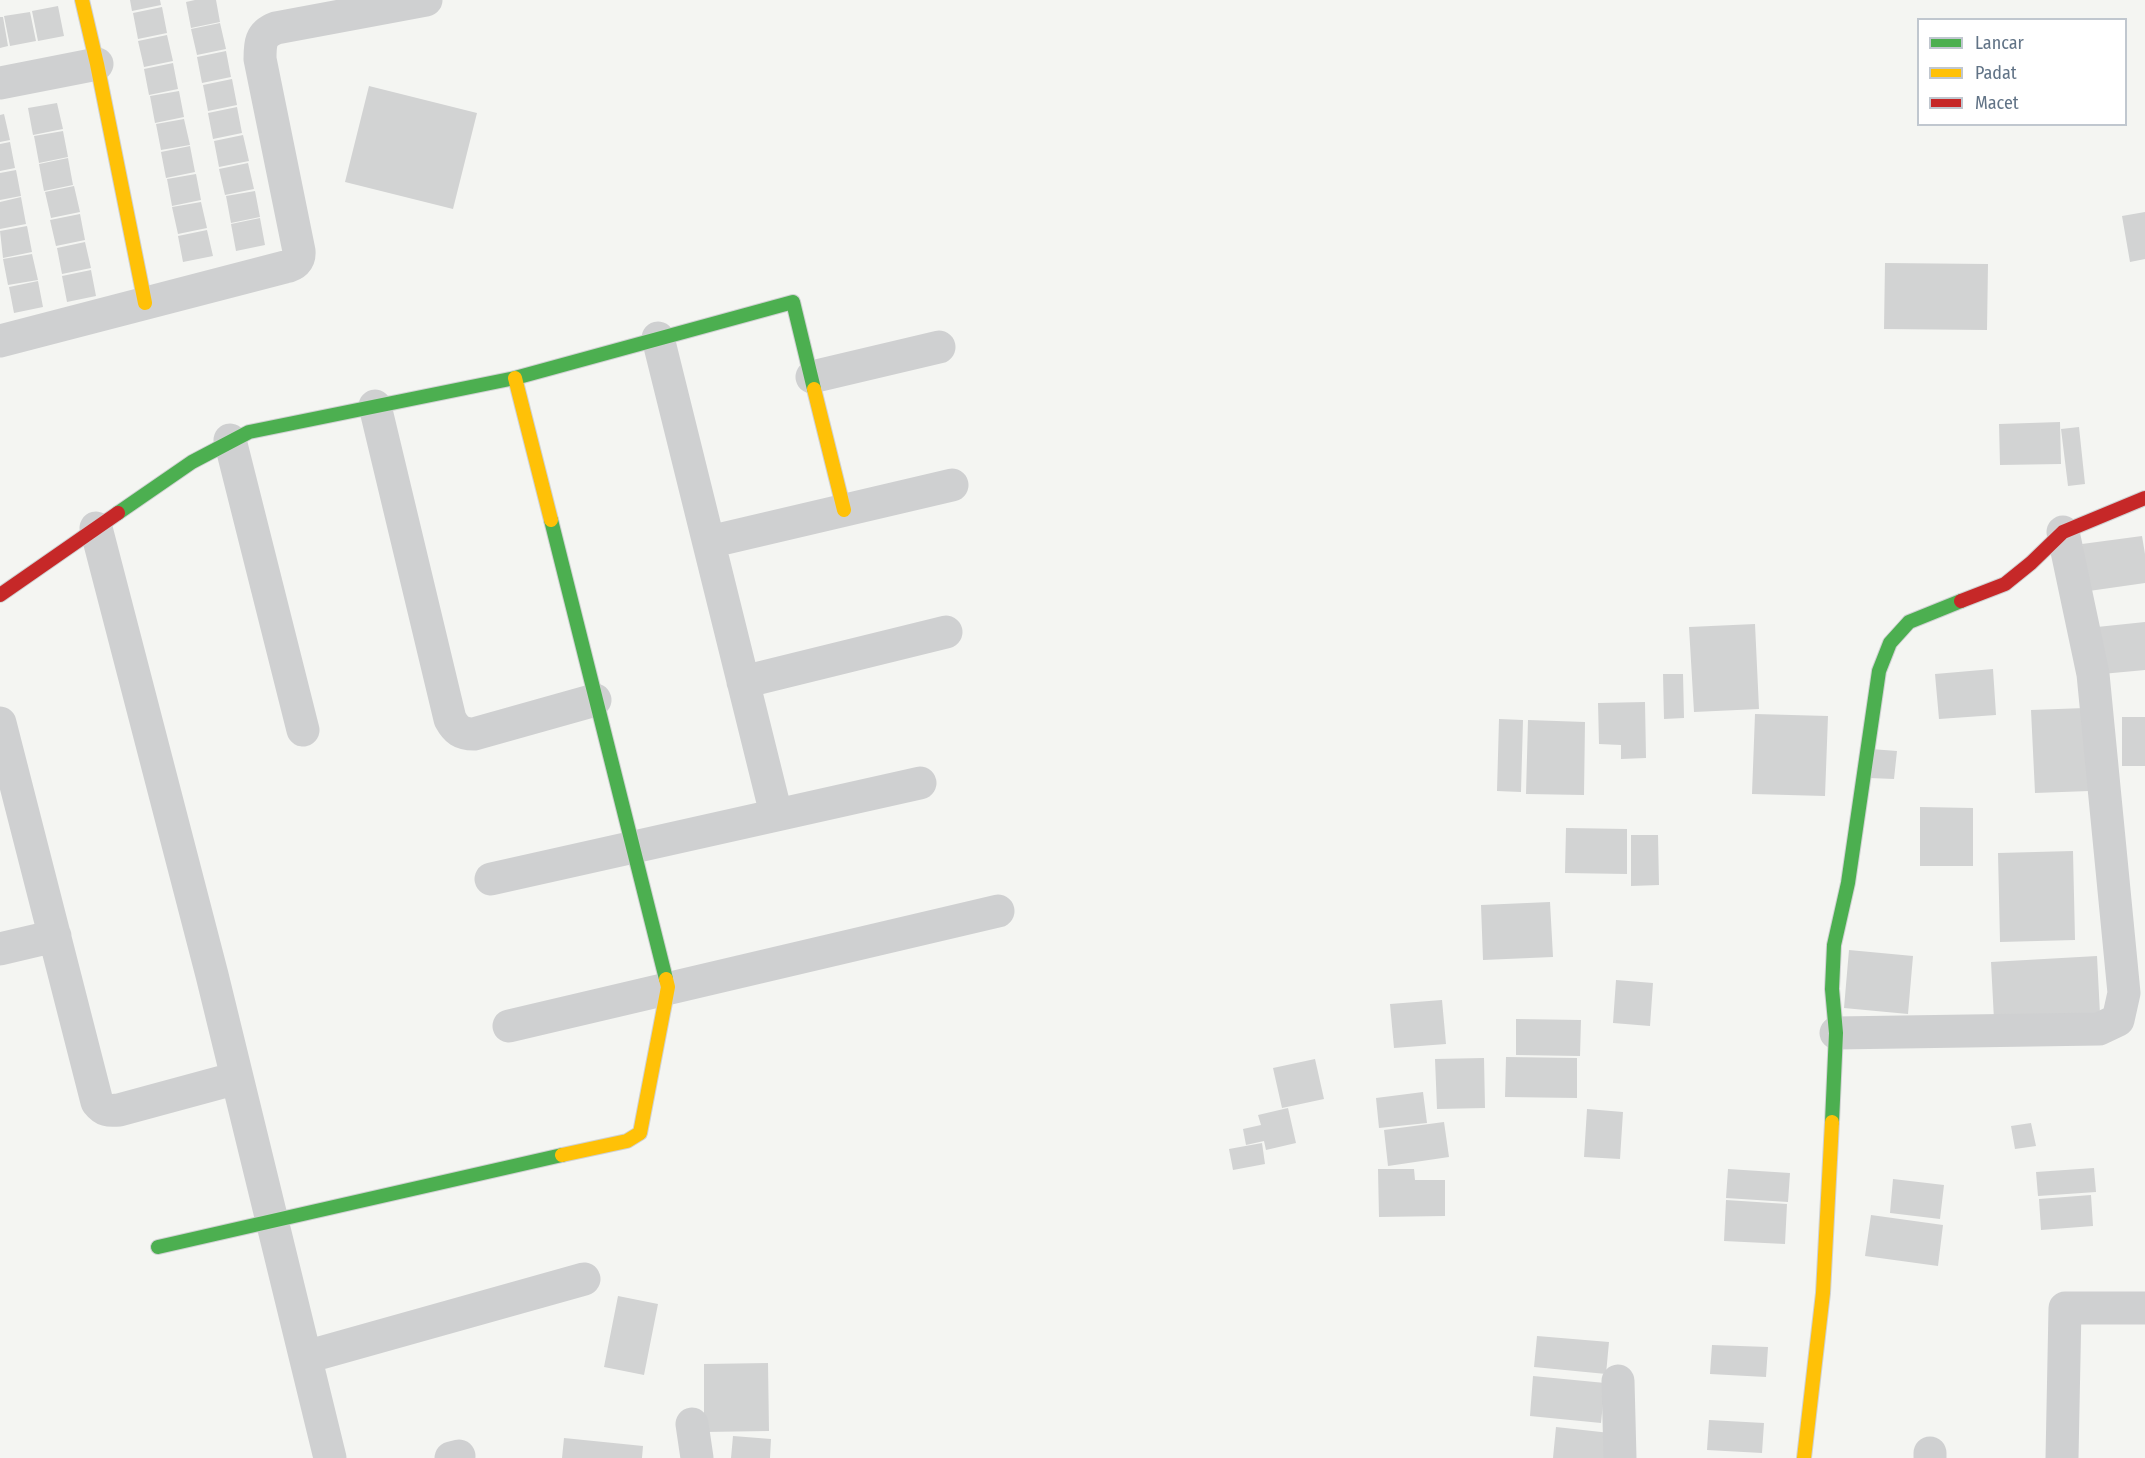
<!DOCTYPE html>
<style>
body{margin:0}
#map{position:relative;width:2145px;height:1458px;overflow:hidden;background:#f4f5f2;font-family:"Fira Sans Condensed",sans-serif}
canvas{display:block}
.legend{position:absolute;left:1917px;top:18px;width:210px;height:108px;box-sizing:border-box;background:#fff;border:2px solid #c0c7cf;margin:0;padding:8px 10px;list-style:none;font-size:18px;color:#617386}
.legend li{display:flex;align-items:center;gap:12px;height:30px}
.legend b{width:30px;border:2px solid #c0c7cf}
</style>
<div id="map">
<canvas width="2145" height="1458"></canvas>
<ul class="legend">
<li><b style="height:8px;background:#4caf50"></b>Lancar</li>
<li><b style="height:8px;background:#ffc107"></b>Padat</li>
<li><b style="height:8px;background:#c62828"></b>Macet</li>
</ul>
</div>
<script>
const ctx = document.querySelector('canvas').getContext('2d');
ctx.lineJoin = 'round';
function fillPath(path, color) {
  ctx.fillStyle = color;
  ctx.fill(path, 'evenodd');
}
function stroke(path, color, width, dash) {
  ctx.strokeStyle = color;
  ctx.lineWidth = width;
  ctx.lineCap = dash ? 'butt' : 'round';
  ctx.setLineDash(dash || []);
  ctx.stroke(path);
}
fillPath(new Path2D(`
 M130,0H160L161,5L132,11Z
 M195,0H216L220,22L191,28L186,2Z
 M58,6L64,36L38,41L32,11Z
 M162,7L167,33L138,39L133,13Z
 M30,12L36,41L10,46L4,16Z
 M0,17H3L8,46L0,48Z
 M220,23L226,49L197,55L191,29Z
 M167,35L173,61L144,67L138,41Z
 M226,51L231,77L202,83L197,57Z
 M173,63L178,89L149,95L144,69Z
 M232,79L237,105L208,111L203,85Z
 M369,86L477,113L453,209L345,182Z
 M179,91L184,117L155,123L150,96Z
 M57,103L63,129L33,135L28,108Z
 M237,107L242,133L213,139L208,113Z
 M4,114L10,140L0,142V115Z
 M184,119L190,145L161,150L156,124Z
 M63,131L68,157L39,163L34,136Z
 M243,135L249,161L219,167L214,141Z
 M10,142L15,168L0,171V144Z
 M190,146L195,172L166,178L161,152Z
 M68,158L73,185L44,191L39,164Z
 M248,163L254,189L225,195L219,169Z
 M16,170L21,196L0,200V173Z
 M196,174L201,200L172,206L167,179Z
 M74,186L80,212L51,218L45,192Z
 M255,191L260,217L231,223L226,196Z
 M21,197L26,224L0,229V202Z
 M201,202L207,228L178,234L172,207Z
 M2145,212V259L2130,262L2122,216Z
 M80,214L85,240L56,246L50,220Z
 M260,218L265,245L236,251L231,224Z
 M27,226L32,252L3,258L0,231Z
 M207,230L213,256L183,262L178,236Z
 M85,242L91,268L62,274L57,248Z
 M32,254L38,280L8,285L3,259Z
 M1885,263L1988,264L1987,330L1884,329Z
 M91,270L96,296L67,302L62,276Z
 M38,281L43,307L14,313L9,287Z
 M2060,422L2061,464L2000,465L1999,424Z
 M2079,427L2085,484L2068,486L2061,429Z
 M2142,536L2145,554V583L2089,591L2082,544Z
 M2145,622V670L2102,674L2097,627Z
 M1755,624L1759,709L1694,712L1689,627Z
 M1993,669L1996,715L1939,719L1935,674Z
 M1663,674H1683L1684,718L1664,719Z
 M1645,702L1646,758L1621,759V745L1599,744L1598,703Z
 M2085,708L2089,791L2035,793L2031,710Z
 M1755,714L1828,716L1825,796L1752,794Z
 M2122,717H2145V766H2122Z
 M1499,719L1523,720L1521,792L1497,791Z
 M1528,720L1585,722L1584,795L1526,794Z
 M1871,749L1897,751L1894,779L1869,778Z
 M1920,807L1973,808V866H1920Z
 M1566,828L1627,829V874L1565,873Z
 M1631,835H1658L1659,885L1631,886Z
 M2073,851L2075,940L2000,942L1998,853Z
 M1550,902L1553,957L1483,960L1481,905Z
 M1849,950L1913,956L1908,1014L1844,1008Z
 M2097,956L2100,1014L1994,1020L1991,962Z
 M1616,980L1653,983L1650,1026L1613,1023Z
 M1442,1000L1446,1044L1394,1048L1390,1004Z
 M1516,1019L1581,1020L1580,1056L1516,1055Z
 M1506,1057L1577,1058V1098L1505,1097Z
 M1484,1058L1485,1108L1437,1109L1435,1059Z
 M1315,1059L1324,1099L1282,1108L1273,1068Z
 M1423,1092L1427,1123L1379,1128L1376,1098Z
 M1288,1108L1296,1143L1266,1150L1264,1141L1246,1145L1243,1129L1261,1125L1258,1115Z
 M1587,1109L1623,1112L1620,1159L1584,1157Z
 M1444,1122L1449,1157L1388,1166L1384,1130Z
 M2031,1123L2036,1146L2015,1149L2011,1126Z
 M1262,1143L1265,1164L1233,1170L1229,1149Z
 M2094,1168L2096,1192L2038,1196L2036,1172Z
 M1378,1169H1414L1415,1180H1445V1216L1379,1217Z
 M1728,1169L1790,1173L1788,1202L1726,1198Z
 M1893,1179L1944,1185L1940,1219L1890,1213Z
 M2091,1195L2093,1226L2041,1230L2039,1199Z
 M1726,1200L1787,1204L1785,1244L1724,1241Z
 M1871,1215L1943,1225L1938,1266L1865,1256Z
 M618,1296L658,1304L644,1375L604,1367Z
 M1537,1336L1609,1342L1606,1374L1534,1367Z
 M1712,1345L1768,1347L1766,1377L1710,1374Z
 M768,1363L769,1431L704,1432V1364Z
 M1533,1376L1605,1383L1601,1423L1530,1416Z
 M1709,1420L1764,1423L1762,1453L1707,1450Z
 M1556,1427L1610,1433L1608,1458H1553Z
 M733,1436L771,1439L770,1458H731Z
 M564,1438L643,1446L642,1458H562Z`), '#d2d3d3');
const fast = new Path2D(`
 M118,513L192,462L249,432L515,378L793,302L814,389
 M551,520L666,979
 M1832,1122L1836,1033L1832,989L1834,945L1848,883L1879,671L1890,643L1909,622L1961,601
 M158,1247L562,1155`);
const slow = new Path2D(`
 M82,0L97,64L145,303
 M515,378L551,520
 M814,389L844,510
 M562,1155L627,1141L640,1133L668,987L666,979
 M1804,1458L1823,1293L1832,1122`);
const jam = new Path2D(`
 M0,595L118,513
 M1961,601L2005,584L2031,563L2063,532L2145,498`);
stroke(fast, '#d0d2d3', 16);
stroke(slow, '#d0d2d3', 16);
stroke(jam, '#d0d2d3', 16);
stroke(new Path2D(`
 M0,83L97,64
 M658,338L776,814
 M0,341L285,267C294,265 300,261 299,251L260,59C260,44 260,34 276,28L426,0
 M812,377L939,347
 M375,406L450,719C456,730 461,734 474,734L595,700
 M230,440L303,730
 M96,528L212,975L330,1458
 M709,542L952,485
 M743,682L946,632
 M0,723L97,1102C104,1111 109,1111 119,1110L237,1078
 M491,879L920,783
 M0,949L55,936
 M509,1026L998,911
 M1836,1033L2099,1029L2118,1020L2124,993L2093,674L2063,532
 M306,1357L584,1279
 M1618,1381L1620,1458
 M692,1424L697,1458
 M451,1458L459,1456
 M1930,1458V1453
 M2062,1458L2065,1308H2145`), '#cfd0d1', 33);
stroke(fast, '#4caf50', 14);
stroke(slow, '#ffc107', 14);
stroke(jam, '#c62828', 14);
</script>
